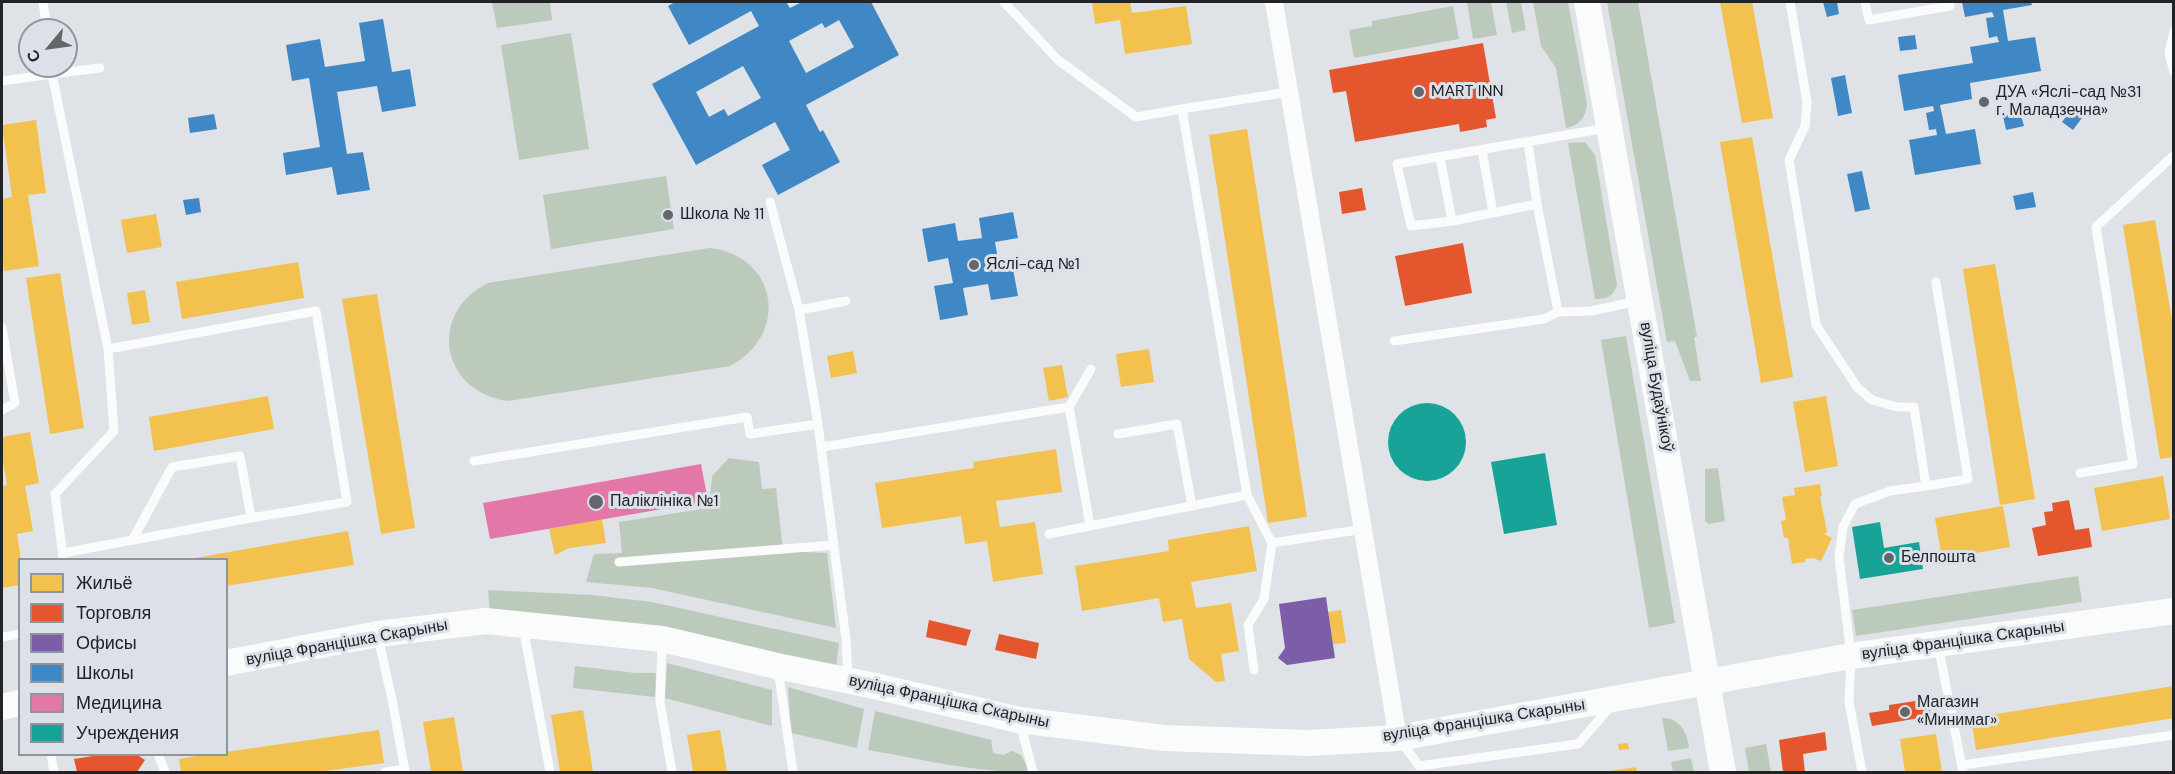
<!DOCTYPE html>
<meta charset="utf-8">
<style>
body{margin:0}
#map{position:relative;width:2175px;height:774px;overflow:hidden;background:#dfe2e6;font-family:"DM Sans",sans-serif}
canvas{display:block}
.frame{position:absolute;inset:0;border:3px solid #212326;pointer-events:none}
.legend{position:absolute;left:18px;top:558px;width:210px;height:198px;box-sizing:border-box;background:#dce1e9;border:2px solid #91959b;margin:0;padding:8px 10px;list-style:none;font-size:18px;color:#212326}
.legend li{display:flex;align-items:center;gap:12px;height:30px}
.legend b{width:30px;border:2px solid #91959b}
.north{position:absolute;left:18px;top:18px;width:60px;height:60px;box-sizing:border-box;background:#dce1e9;border:2px solid #91959b;border-radius:50%;rotate:241deg;font-size:16px;font-weight:700;line-height:24px;text-align:center;color:#212326}
.north::after{content:'';display:block;margin:auto;width:21px;height:27px;background:#646669;clip-path:polygon(50% 0,100% 100%,50% 72%,0 100%)}
</style>
<div id="map">
<canvas width="2175" height="774"></canvas>
<div class="frame"></div>
<ul class="legend">
<li><b style="height:16px;background:#f2c14e"></b>Жильё</li>
<li><b style="height:16px;background:#e4572e"></b>Торговля</li>
<li><b style="height:16px;background:#7b5ea7"></b>Офисы</li>
<li><b style="height:16px;background:#3f88c5"></b>Школы</li>
<li><b style="height:16px;background:#e377a8"></b>Медицина</li>
<li><b style="height:16px;background:#17a398"></b>Учреждения</li>
</ul>
<div class="north">С</div>
</div>
<script>
const ctx = document.querySelector('canvas').getContext('2d');
ctx.lineJoin = 'round';
function fillPath(path, color) {
  ctx.fillStyle = color;
  ctx.fill(path, 'evenodd');
}
function stroke(path, color, width, dash) {
  ctx.strokeStyle = color;
  ctx.lineWidth = width;
  ctx.lineCap = dash ? 'butt' : 'round';
  ctx.setLineDash(dash || []);
  ctx.stroke(path);
}
function write(font, color, halo, rows, align = 'center') {
  ctx.font = font + ' "DM Sans",sans-serif';
  ctx.lineWidth = 6;
  ctx.setLineDash([]);
  ctx.textBaseline = 'middle';
  ctx.strokeStyle = halo;
  ctx.fillStyle = color;
  for (const [text, x, y, turn = 0] of rows) {
    ctx.save();
    ctx.translate(x, y);
    ctx.rotate((+turn || 0) * Math.PI / 180);
    ctx.textAlign = isNaN(turn) ? turn : align;
    if (halo) ctx.strokeText(text, 0, 0);
    ctx.fillText(text, 0, 0);
    ctx.restore();
  }
}
fillPath(new Path2D(`
 M492,2H550L552,20L497,28Z
 M1467,2H1491L1497,35L1473,39Z
 M1506,2H1521L1526,30L1512,33Z
 M1533,2H1568L1587,104C1586,117 1579,126 1566,128L1556,68L1541,46Z
 M1607,2H1638L1697,337H1694L1701,381H1690L1675,341L1667,342Z
 M1453,6L1459,39L1354,58L1349,30L1372,26V21Z
 M571,33L589,149L519,160L501,45Z
 M1585,142L1595,155L1617,285C1613,297 1607,299 1595,299L1568,143Z
 M666,176L674,229L551,249L543,195Z
 M710,248C778,256 790,335 730,366L508,401C441,392 427,313 488,283Z
 M1626,336L1675,623L1649,628L1601,340Z
 M729,458L759,462L762,489L776,488L783,551L827,553L836,628L652,588L586,582L594,554L622,553L619,522L709,508L712,476Z
 M1718,468L1725,521L1709,524L1705,521V469Z
 M2078,576L2082,602L1856,636L1852,610Z
 M488,590L592,595L652,602L839,643L836,668L490,614Z
 M667,663L772,690V726L665,698Z
 M575,666L636,673H656L655,697L573,688Z
 M788,687L864,709L857,748L791,733Z
 M875,711L991,740L993,753L1004,755L1012,751L1021,755L1027,766V772C974,772 920,759 868,750Z
 M1662,718C1679,717 1688,733 1689,748L1668,751Z
 M1766,744L1771,772H1749L1745,748Z
 M1691,758L1694,772H1673L1671,762Z`), '#bccabc');
fillPath(new Path2D(`
 M1092,2H1130L1132,13L1186,6L1192,44L1125,54L1120,20L1095,24Z
 M1720,2H1752L1773,118L1742,123Z
 M36,120L46,193L28,195L39,266L4,271L2,252V199L12,197L2,125Z
 M1247,129L1307,517L1268,523L1209,135Z
 M1752,137L1793,377L1761,383L1720,142Z
 M156,214L162,247L127,253L121,220Z
 M2155,220L2174,332V457L2160,459L2123,225Z
 M298,262L304,298L182,319L176,282Z
 M1995,264L2035,499L2000,505L1963,269Z
 M60,273L84,428L50,434L26,278Z
 M145,290L150,322L132,325L127,293Z
 M377,294L415,528L381,534L342,299Z
 M1149,349L1154,382L1121,387L1116,354Z
 M853,351L857,373L831,378L827,356Z
 M1062,365L1068,397L1049,401L1043,368Z
 M268,396L274,429L154,451L149,417Z
 M1826,396L1838,466L1805,472L1793,402Z
 M30,432L39,483L25,486L33,531L17,534L21,560L20,585L2,588V486L7,485L2,455V437Z
 M1056,449L1062,492L996,501L1000,527L1035,522L1043,574L993,582L987,541L965,544L961,516L882,528L875,483L974,468L973,462Z
 M2163,476L2170,519L2102,531L2094,488Z
 M1820,484L1822,496L1820,497L1827,532L1824,534L1832,538L1821,561L1813,558L1805,559V562L1792,564L1788,538H1784L1781,521L1786,520L1782,497L1795,495L1794,488Z
 M2003,506L2010,547L1942,559L1935,518Z
 M602,519L606,543L569,548L555,555L549,529Z
 M1249,526L1257,571L1191,582L1196,608L1231,603L1239,651L1221,654L1225,681L1216,682L1189,659L1182,619L1163,622L1159,598L1082,611L1075,566L1169,551L1168,540Z
 M348,531L354,565L226,586V560H184Z
 M1341,610L1346,643L1333,644L1328,612Z
 M2174,686V718L1976,750L1971,718Z
 M583,710L593,772H560L551,715Z
 M454,717L463,772H431L423,722Z
 M379,730L384,763L318,772H181L179,759L208,754H226V752Z
 M720,730L727,772H693L687,735Z
 M1936,734L1942,772H1905L1900,739Z
 M1628,743L1629,749L1619,750L1618,744Z
 M1636,767L1637,772H1611V771Z`), '#f2c14e');
fillPath(new Path2D(`
 M1483,43L1496,118L1486,120L1487,127L1460,132L1459,124L1355,142L1346,91L1333,93L1329,70Z
 M1362,188L1366,210L1342,214L1339,192Z
 M1463,243L1472,293L1405,306L1395,256Z
 M2069,500L2075,530L2089,528L2092,547L2038,556L2032,528L2046,525L2044,512L2053,511L2052,503Z
 M929,620L971,630L966,646L926,637Z
 M999,634L1039,643L1036,659L995,650Z
 M1928,699L1931,716L1872,726L1869,713L1889,710V705Z
 M1825,732L1827,750L1803,754L1805,772H1783L1779,740Z
 M105,754H136L145,760L137,772H77L74,759Z`), '#e4572e');
fillPath(new Path2D(`
 M1326,597L1335,658L1287,665L1278,658L1285,648L1279,604Z`), '#7b5ea7');
fillPath(new Path2D(`
 M675,2H786L790,8L802,2H871L899,55L806,105L820,132L823,130L840,162L778,195L762,165L790,150L775,122L696,165L652,84L759,26L751,11L689,45L668,6ZM839,20L854,47L806,73L789,41L822,23L825,28ZM743,66L761,98L728,116L724,109L709,117L696,92Z
 M1823,2H1837L1839,14L1827,17Z
 M1962,2H2031L2032,5L2003,10L2008,41L2035,37L2041,71L1970,83L1972,99L1940,105L1946,134L1975,129L1981,164L1915,175L1909,140L1937,135L1936,129L1929,130L1926,113L1934,111L1933,106L1904,111L1898,75L1973,63L1970,47L1999,42L1997,36L1989,38L1986,18L1994,17L1992,12L1965,17Z
 M383,19L392,72L410,69L416,106L382,112L377,86L337,92L347,154L363,152L370,190L337,195L332,167L286,175L283,153L320,147L309,78L292,81L286,45L320,39L325,67L365,61L359,23Z
 M1915,35L1917,49L1900,51L1898,37Z
 M1845,75L1852,113L1838,116L1831,78Z
 M2073,107L2084,115L2073,130L2062,122Z
 M2020,112L2024,126L2006,130L2003,116Z
 M214,114L217,129L190,133L188,118Z
 M1862,171L1870,209L1855,212L1847,174Z
 M2033,192L2036,207L2016,210L2013,196Z
 M199,198L201,212L186,215L183,200Z
 M1013,212L1018,238L995,242L1000,271L1013,269L1018,296L991,300L988,284L963,288L968,315L940,320L934,286L953,283L948,258L928,262L922,229L955,223L958,241L982,238L979,218Z`), '#3f88c5');
fillPath(new Path2D(`
 M701,464L708,501L490,539L483,503Z`), '#e377a8');
fillPath(new Path2D(`
 M1388 442a39 39 0 1 1 78 0a39 39 0 1 1-78 0Z
 M1545,453L1557,525L1504,534L1491,462Z
 M1880,522L1884,548L1919,542L1923,569L1860,579L1852,527Z`), '#17a398');
stroke(new Path2D(`
 M43,2L47,30
 M1004,2L1058,60L1136,117L1182,109
 M1790,2L1807,102L1805,126L1789,160L1816,325L1857,387L1872,400L1897,407H1914L1926,486L1890,491L1855,504L1843,527L1839,557L1851,656L1849,702L1862,772
 M1865,2L1869,20L1950,6
 M2174,31L2169,53L2174,72
 M2,81L52,74L51,66
 M1528,142L1537,204
 M1482,150L1493,213
 M1440,157L1452,221
 M770,202L799,310L818,424L846,639L848,679
 M799,310L846,301
 M1558,312L1537,204L1452,221L1411,226L1397,164L1607,128
 M2,328L15,403L2,410
 M1394,341L1544,319L1558,312L1591,311L1639,301
 M1069,407L1091,369
 M1118,434L1177,424L1192,506
 M822,447L1069,407L1090,525
 M474,461L747,417L750,434L818,424
 M2080,473L2133,464L2096,227L2174,155
 M1926,486L1968,479L1936,282
 M1247,495L1182,109L1289,92
 M1049,534L1247,495L1272,543
 M133,539L172,467L240,456L251,518
 M63,553L251,518L347,502L316,311L108,349
 M63,557L55,494L114,431L108,349L52,74L100,68
 M619,562L834,545
 M523,627L550,772
 M2,637L20,634
 M378,637L393,704L405,772
 M662,641L660,702L672,772
 M1938,645L1963,772
 M778,669L793,772
 M1254,670L1248,625L1264,599L1272,543L1364,529
 M1020,723L1033,772
 M1399,739L1419,766L1578,744L1611,706
 M51,754L54,772
 M158,754L165,772
 M1962,765L2174,735
 M385,772L405,769`), '#fafbfb', 9);
stroke(new Path2D(`
 M1274,2L1398,738`), '#fafbfb', 18);
stroke(new Path2D(`
 M1587,2L1723,772
 M226,663L378,634L486,621L662,639L777,666L875,686L1019,720L1164,738L1309,743L1398,738L1851,656L2174,611
 M2,707L20,703`), '#fafbfb', 26);
for (const [x, y, r, color] of [
 [1419,92,6,"#646669"],
 [1984,102,6,"#646669"],
 [668,215,6,"#646669"],
 [974,265,6,"#646669"],
 [596,502,8,"#646669"],
 [1889,558,6,"#646669"],
 [1905,712,6,"#646669"]
]) {
  const dot = new Path2D();
  dot.arc(x, y, r, 0, 2 * Math.PI);
  ctx.fillStyle = color;
  ctx.fill(dot);
  stroke(dot, '#dce1e9', 2);
}
write('16px', '#212326', '#dce1e9', [
 ["MART INN",1431,92],
 ["ДУА «Яслі-сад №31",1996,93],
 ["г. Маладзечна»",1996,111],
 ["Школа № 11",680,215],
 ["Яслі-сад №1",986,265],
 ["Паліклініка №1",610,502],
 ["Белпошта",1901,558],
 ["Магазин",1917,703],
 ["«Минимаг»",1917,721]
], 'left');
write('16px', '#212326', '#dce1e9', [
 ["вуліца Будаўнікоў",1656,387,80],
 ["вуліца Францішка Скарыны",1963,641,-8],
 ["вуліца Францішка Скарыны",347,643,-10],
 ["вуліца Францішка Скарыны",949,702,12],
 ["вуліца Францішка Скарыны",1484,721,-9]
]);
</script>
